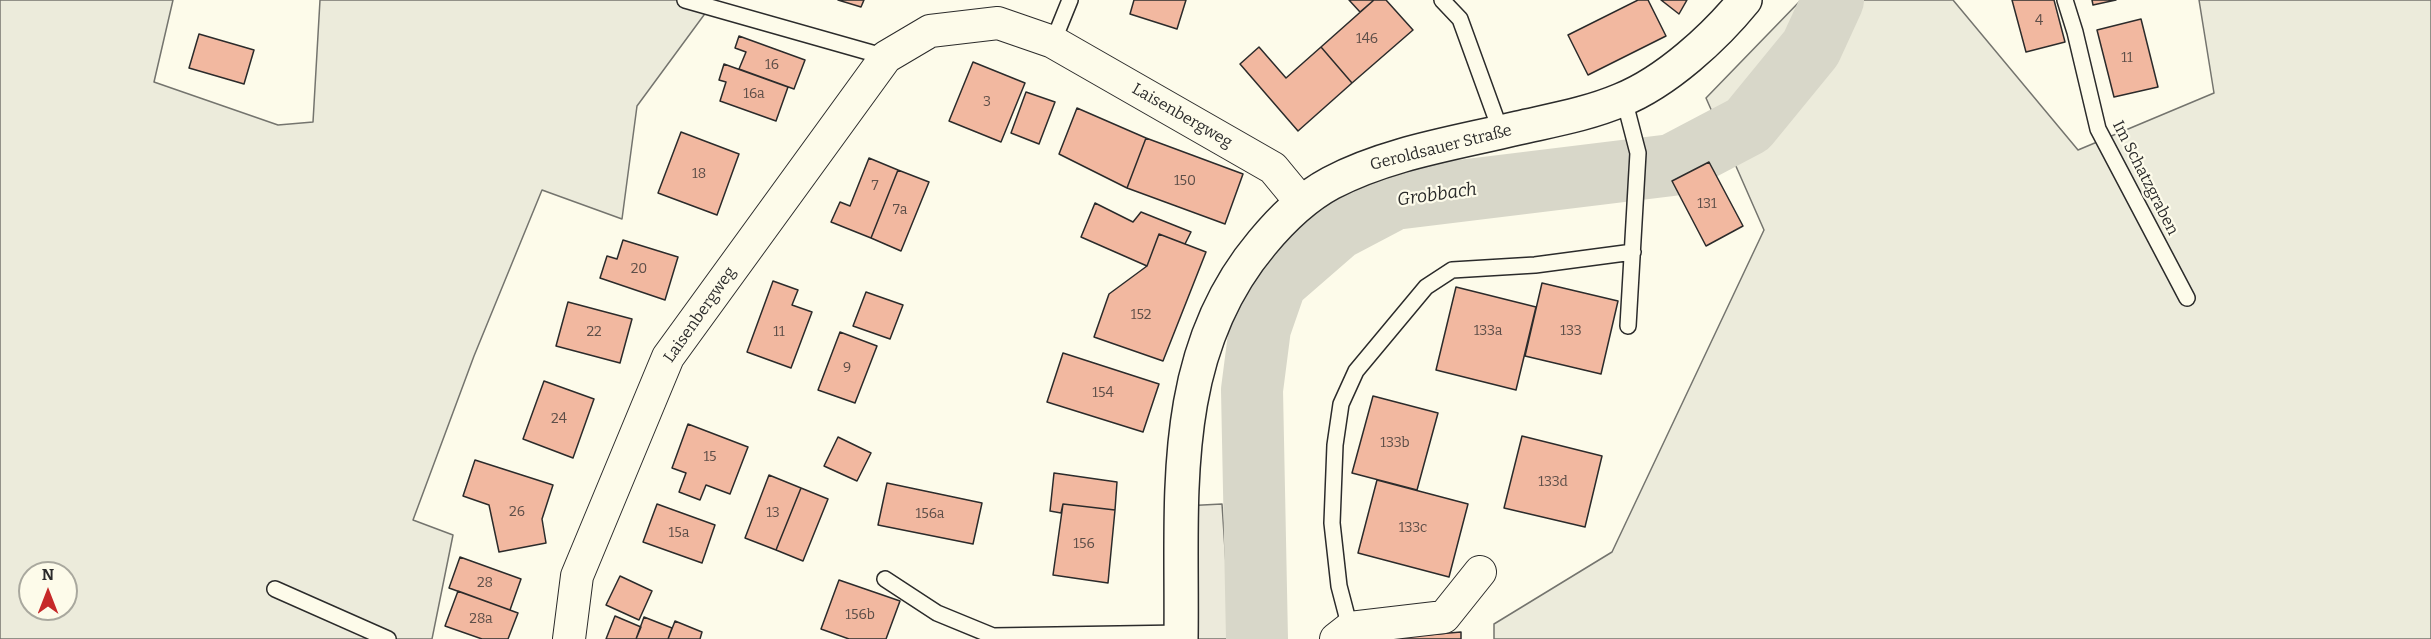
<!DOCTYPE html>
<meta charset="utf-8">
<style>
body{margin:0}
#map{position:relative;width:2431px;height:639px;overflow:hidden;background:#fdfbea;font-family:Bitter,serif}
canvas{display:block}
.north{position:absolute;left:18px;top:561px;width:60px;height:60px;box-sizing:border-box;background:#fdfbea;border:2px solid #a9a89e;border-radius:50%;rotate:0deg;font-size:16px;font-weight:700;line-height:24px;text-align:center;color:#2b2b2b}
.north::after{content:'';display:block;margin:auto;width:21px;height:27px;background:#c62828;clip-path:polygon(50% 0,100% 100%,50% 72%,0 100%)}
</style>
<div id="map">
<canvas width="2431" height="639"></canvas>
<div class="north">N</div>
</div>
<script>
const ctx = document.querySelector('canvas').getContext('2d');
ctx.lineJoin = 'round';
function fillPath(path, color) {
  ctx.fillStyle = color;
  ctx.fill(path, 'evenodd');
}
function stroke(path, color, width, dash) {
  ctx.strokeStyle = color;
  ctx.lineWidth = width;
  ctx.lineCap = dash ? 'butt' : 'round';
  ctx.setLineDash(dash || []);
  ctx.stroke(path);
}
function write(font, color, halo, rows, align = 'center') {
  ctx.font = font + ' Bitter,serif';
  ctx.lineWidth = 4.5;
  ctx.setLineDash([]);
  ctx.textBaseline = 'middle';
  ctx.strokeStyle = halo;
  ctx.fillStyle = color;
  for (const [text, x, y, turn = 0] of rows) {
    ctx.save();
    ctx.translate(x, y);
    ctx.rotate((+turn || 0) * Math.PI / 180);
    ctx.textAlign = isNaN(turn) ? turn : align;
    if (halo) ctx.strokeText(text, 0, 0);
    ctx.fillText(text, 0, 0);
    ctx.restore();
  }
}
const green = new Path2D(`
 M0,0H173L154,82L278,125L313,122L320,0H715L637,106L622,219L542,190L474,356L413,520L453,535L432,639H0ZM30,573H66V609H30Z
 M1801,0H1953L2078,150L2214,93L2199,0H2431V639H1494V624L1612,552L1764,230L1706,98Z`);
fillPath(green, '#ecebdb');
stroke(green, '#74746e', 1.5);
const parking = new Path2D(`
 M1222,504L1231,639H1181L1183,506Z`);
fillPath(parking, '#eceadb');
stroke(parking, '#74746e', 1.5);
stroke(new Path2D(`
 M1257,639L1252,390L1260,328L1276,282L1337,229L1394,199L1672,165L1748,125L1811,48L1833,0`), '#d8d7c9', 62);
const building = new Path2D(`
 M838,0H864L861,7Z
 M1134,0H1186L1177,29L1130,14Z
 M1349,0H1374L1360,12Z
 M1374,0H1386L1413,30L1352,83L1321,47Z
 M1638,0H1648L1666,36L1588,75L1568,35Z
 M1661,0H1687L1679,14Z
 M2012,0H2054L2065,42L2026,52Z
 M2092,0H2116L2093,5Z
 M2141,19L2158,87L2114,97L2097,30Z
 M199,34L254,50L244,84L189,68Z
 M739,36L805,60L794,89L739,69L746,52L735,48Z
 M1259,47L1286,78L1321,47L1352,83L1298,131L1240,64Z
 M973,62L1025,83L1001,142L949,121Z
 M724,64L788,87L776,121L720,101L726,82L719,80Z
 M1026,92L1055,102L1039,144L1011,133Z
 M1077,108L1146,138L1127,188L1059,154Z
 M681,132L739,154L717,215L658,193Z
 M1146,138L1243,174L1225,224L1127,188Z
 M869,158L898,170L871,238L831,222L840,202L850,206Z
 M1709,162L1743,226L1706,246L1672,181Z
 M898,170L929,182L901,251L871,238Z
 M1095,203L1133,222L1141,212L1191,232L1185,244L1159,234L1147,266L1081,237Z
 M1159,234L1206,252L1163,361L1094,337L1109,294L1147,266Z
 M623,240L678,257L665,300L600,278L607,256L617,259Z
 M773,281L798,290L792,305L812,312L791,368L747,352Z
 M1542,283L1618,301L1601,374L1525,356Z
 M1456,287L1536,307L1516,390L1436,370Z
 M866,292L903,305L890,339L853,326Z
 M568,302L632,319L620,363L556,346Z
 M840,332L877,346L855,403L818,390Z
 M1063,353L1159,384L1143,432L1047,402Z
 M544,381L594,399L573,458L523,439Z
 M1373,396L1438,413L1417,490L1352,473Z
 M688,424L748,447L730,494L706,485L700,500L679,492L686,473L672,468Z
 M1522,436L1602,456L1585,527L1504,508Z
 M838,437L871,453L857,481L824,466Z
 M475,460L553,485L542,519L546,543L499,552L489,505L463,496Z
 M1054,473L1117,482L1115,510L1063,504L1061,513L1050,511Z
 M769,475L801,488L776,550L745,538Z
 M1377,480L1468,504L1449,577L1358,553Z
 M887,483L982,503L973,544L878,525Z
 M801,488L828,499L803,561L776,550Z
 M657,504L715,525L702,563L643,542Z
 M1063,504L1115,510L1108,583L1053,575Z
 M460,557L521,579L510,610L449,588Z
 M620,576L652,591L639,620L606,605Z
 M839,580L900,601L886,639H849L821,629Z
 M458,591L518,613L508,639H482L445,626Z
 M615,616L641,627L636,639H606Z
 M644,617L672,628L668,639H636Z
 M675,621L702,632L700,639H668Z
 M1461,632V639H1378Z`);
fillPath(building, '#f2b8a0');
stroke(building, '#2b2b2b', 1.5);
const service = new Path2D(`
 M685,0L886,57
 M1442,0L1460,19L1501,132
 M2065,0L2075,32L2098,129L2187,298
 M1053,42L1070,0
 M1624,99L1638,153L1628,326
 M885,579L937,613L993,636L1182,633
 M275,589L388,639
 M1350,628L1339,586L1332,523L1335,445L1341,404L1356,371L1426,287L1452,270L1535,265L1633,252`);
const minor = new Path2D(`
 M569,639L577,576L668,357L886,57L930,31L998,23L1053,42L1273,168L1301,202
 M1336,639L1350,628L1444,617L1480,572`);
const primary = new Path2D(`
 M1181,639C1183,501 1166,357 1262,243C1282,219 1303,198 1331,183C1388,153 1456,143 1518,128C1553,120 1588,114 1621,100C1666,82 1715,37 1745,0`);
stroke(service, '#2b2b2b', 18);
stroke(minor, '#2b2b2b', 34);
stroke(primary, '#2b2b2b', 36);
stroke(service, '#fdfbea', 15);
stroke(minor, '#fdfbea', 32);
stroke(primary, '#fdfbea', 33);
write('14px', '#5d4e48', null, [
 ["4",2039,21],
 ["146",1367,39],
 ["11",2127,58],
 ["16",772,65],
 ["16a",754,94],
 ["3",987,102],
 ["18",699,174],
 ["150",1185,181],
 ["7",875,186],
 ["131",1707,204],
 ["7a",900,210],
 ["20",639,269],
 ["152",1141,315],
 ["133a",1488,331],
 ["133",1571,331],
 ["22",594,332],
 ["11",779,332],
 ["9",847,368],
 ["154",1103,393],
 ["24",559,419],
 ["133b",1395,443],
 ["15",710,457],
 ["133d",1553,482],
 ["26",517,512],
 ["13",773,513],
 ["156a",930,514],
 ["133c",1413,528],
 ["15a",679,533],
 ["156",1084,544],
 ["28",485,583],
 ["156b",860,615],
 ["28a",481,619]
]);
write('16px', '#2b2b2b', '#fdfbea', [
 ["Laisenbergweg",1182,116,30],
 ["Geroldsauer Straße",1441,148,-14],
 ["Im Schatzgraben",2145,178,63],
 ["Laisenbergweg",700,315,-55]
]);
write('italic 18px', '#2b2b2b', '#fdfbea', [
 ["Grobbach",1437,195,-8]
]);
</script>
